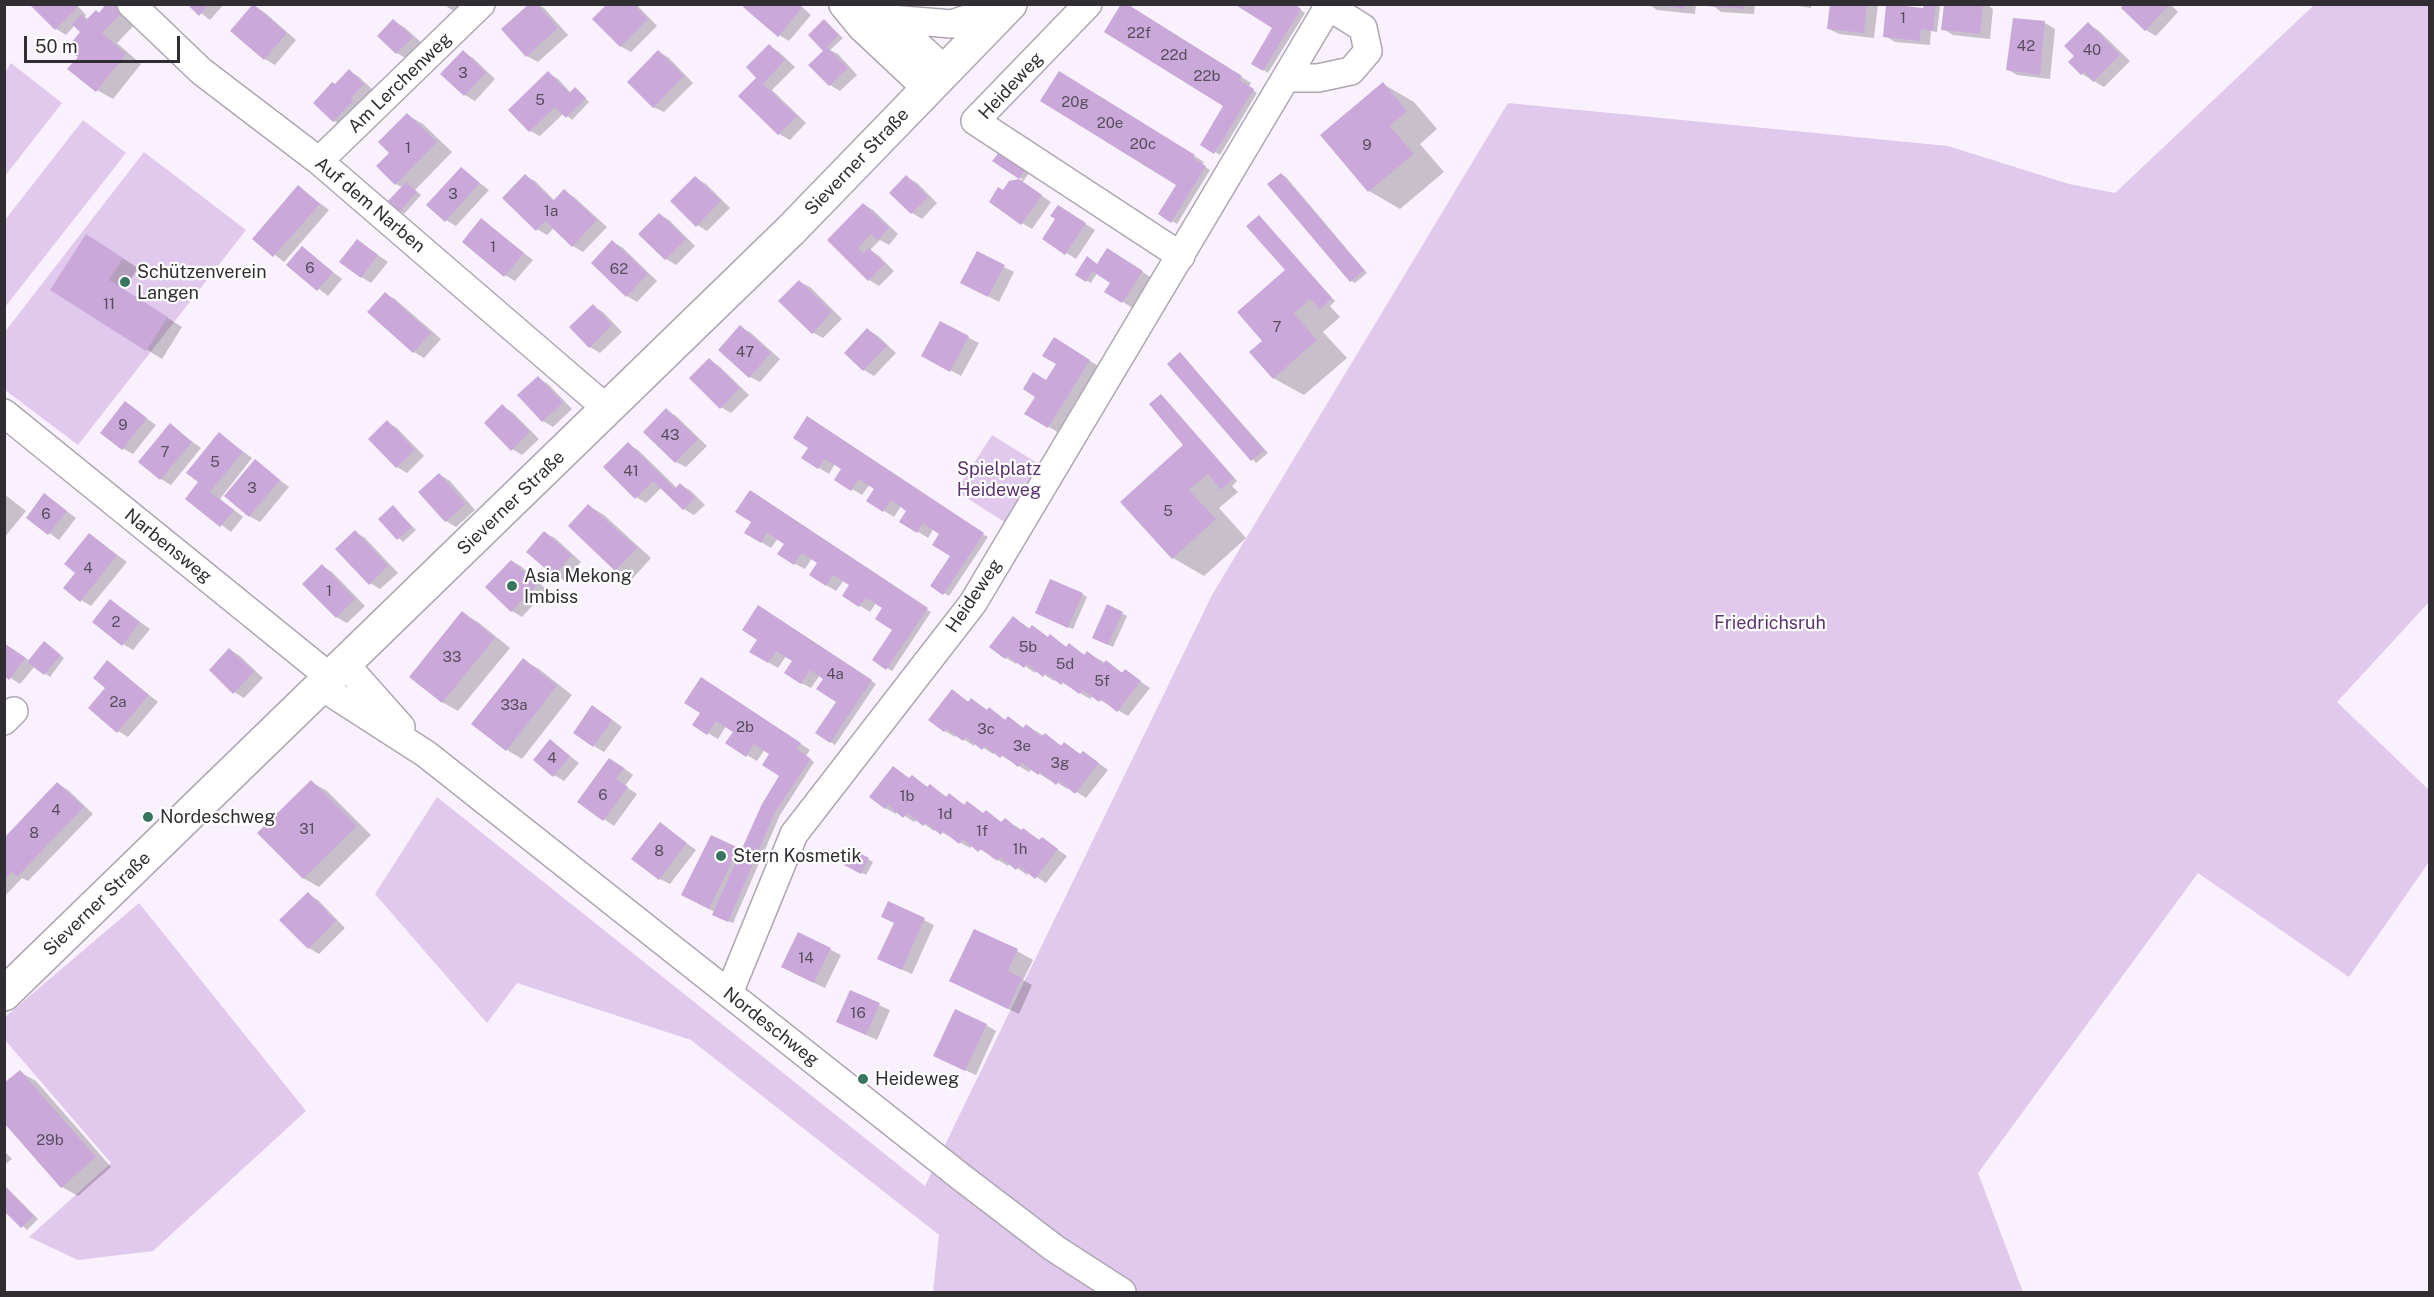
<!DOCTYPE html>
<meta charset="utf-8">
<style>
body{margin:0}
#map{position:relative;width:2434px;height:1297px;overflow:hidden;background:#f9f1fd;font-family:"Public Sans",sans-serif}
canvas{display:block}
.frame{position:absolute;inset:0;border:6px solid #312e33;pointer-events:none}
.scale{position:absolute;left:24px;top:36px;width:156px;height:27px;box-sizing:border-box;border:3px solid #312e33;border-top:0;padding-left:8px;font-size:18px;line-height:21px;white-space:nowrap;color:#312e33;-webkit-text-stroke:4px #fff;paint-order:stroke}
</style>
<div id="map">
<canvas width="2434" height="1297"></canvas>
<div class="frame"></div>
<div class="scale">50 m</div>
</div>
<script>
const ctx = document.querySelector('canvas').getContext('2d');
ctx.lineJoin = 'round';
function fillPath(path, color) {
  ctx.fillStyle = color;
  ctx.fill(path, 'evenodd');
}
function stroke(path, color, width, dash) {
  ctx.strokeStyle = color;
  ctx.lineWidth = width;
  ctx.lineCap = dash ? 'butt' : 'round';
  ctx.setLineDash(dash || []);
  ctx.stroke(path);
}
function write(font, color, halo, rows, align = 'center') {
  ctx.font = font + ' "Public Sans",sans-serif';
  ctx.lineWidth = 4.5;
  ctx.setLineDash([]);
  ctx.textBaseline = 'middle';
  ctx.strokeStyle = halo;
  ctx.fillStyle = color;
  for (const [text, x, y, turn = 0] of rows) {
    ctx.save();
    ctx.translate(x, y);
    ctx.rotate((+turn || 0) * Math.PI / 180);
    ctx.textAlign = isNaN(turn) ? turn : align;
    if (halo) ctx.strokeText(text, 0, 0);
    ctx.fillText(text, 0, 0);
    ctx.restore();
  }
}
fillPath(new Path2D(`
 M2314,5H2429V602L2337,702L2429,790V862L2349,977L2198,873L1978,1173L2023,1292H933L939,1235L691,1040L517,983L487,1023L375,894L437,797L925,1186L1212,595L1508,103L1948,146L2069,184L2115,193Z
 M11,63L62,103L5,176V72Z
 M83,120L126,153L5,307V220Z
 M144,152L246,230L78,445L5,390L4,333Z
 M992,435L1042,466L1006,523L956,491Z
 M139,903L306,1111L153,1251L78,1260L29,1237L111,1163L5,1040V1017Z`), '#e1c9ed');
fillPath(new Path2D(`
 M32,4H76L86,15L84,17L88,20L100,14L108,4H118L138,21L117,43L141,64L113,99L97,90L80,57L82,32L75,25L66,35L56,29Z
 M189,4H224L210,20Z
 M443,4H463L455,12Z
 M537,4L544,8L568,35L538,62L527,56L504,29Z
 M609,4H636L657,26L631,52L620,46Z
 M747,4H799L811,15L789,41L779,35Z
 M1237,4H1299L1298,8L1305,13L1268,73L1253,63L1275,27Z
 M1648,4H1696L1695,14L1657,10Z
 M1711,4H1755L1754,14L1721,12Z
 M1787,4H1811V8Z
 M1831,4H1878L1874,38L1839,34L1829,29Z
 M1936,4L1940,7L1937,32L1931,31L1930,45L1895,42L1885,36L1922,10Z
 M1946,4H1986L1993,9L1990,39L1953,35L1943,29Z
 M2126,4H2170L2178,12L2156,36L2146,30Z
 M254,6L264,12L296,40L275,65L265,59Z
 M1133,9L1251,83L1249,87L1257,93L1220,155L1202,144L1225,106Z
 M2014,20L2045,23L2055,29L2050,79L2017,75L2007,69Z
 M393,21L404,27L422,43L407,59L397,53Z
 M824,21L843,38L830,50L838,54L857,75L840,91L830,85L810,65L825,51Z
 M2088,24L2098,30L2130,61L2104,87L2082,74L2076,56Z
 M769,46L779,52L795,67L772,90L806,123L790,140L779,134L741,96L759,78Z
 M463,52L473,58L495,79L475,101L465,95Z
 M659,52L669,58L693,83L664,112L653,107Z
 M349,71L359,77L374,91L344,127L334,121Z
 M548,73L558,79L571,93L579,92L589,102L572,120L564,113L540,136L530,131Z
 M1059,73L1204,162L1202,165L1210,170L1177,224L1160,214L1178,184Z
 M1383,84L1414,102L1437,129L1420,144L1444,172L1400,209L1369,191L1322,136Z
 M407,115L423,124L452,152L415,190L421,195L404,214L399,211L403,188L396,184L391,153Z
 M1000,153L1029,173L1022,183L1051,202L1032,229L1022,223L1004,192L1010,182L1023,180L995,161Z
 M461,169L489,190L456,226L446,220Z
 M1281,174L1286,177L1367,273L1355,283L1351,281Z
 M525,176L535,181L555,201L564,191L574,197L607,227L583,252L573,246L554,228L547,235L537,229Z
 M907,177L917,183L937,203L922,219L912,213Z
 M696,178L706,184L730,208L707,231L697,225Z
 M298,187L329,210L284,262L254,238Z
 M863,204L873,210L898,234L889,245L880,240L870,250L879,256L894,271L879,286L869,280L829,240Z
 M1068,213L1095,230L1076,259L1044,239Z
 M659,214L669,220L695,246L676,265L666,259L640,234Z
 M1259,217L1335,301L1330,306L1340,317L1323,332L1347,358L1304,395L1273,378L1264,341L1287,270Z
 M481,220L533,260L515,281L505,275Z
 M358,241L388,262L371,283L361,277Z
 M613,242L623,248L657,281L637,302L627,296Z
 M102,245L138,268L124,290L182,327L162,359L52,290Z
 M302,248L342,279L328,296L288,265Z
 M1118,256L1152,278L1133,308L1106,292L1112,282L1097,273L1091,283L1077,275Z
 M1004,267L1014,272L999,302L972,288Z
 M800,282L810,287L842,319L823,338L812,332Z
 M385,294L395,299L441,339L424,358L414,352Z
 M593,306L603,312L622,332L600,353L590,347Z
 M941,323L979,343L961,376L923,355Z
 M741,327L751,333L780,359L760,382L750,377Z
 M868,330L878,336L896,353L874,376L864,370Z
 M1054,339L1100,367L1059,433L1026,413L1058,363Z
 M1180,354L1268,453L1256,463L1169,364Z
 M709,360L719,366L749,395L731,413L721,407Z
 M538,378L548,384L572,409L553,427L543,421L520,395Z
 M1161,395L1237,481L1232,486L1238,492L1219,508L1246,538L1204,576L1173,558L1189,450Z
 M125,403L156,425L133,454L122,448Z
 M502,406L512,412L539,439L522,455L512,449Z
 M666,410L676,416L707,446L686,467L676,462Z
 M387,422L397,428L424,456L407,473L397,467Z
 M170,425L201,448L171,485L161,479Z
 M219,434L252,458L220,499L243,517L231,532L187,499L200,482Z
 M628,444L638,450L677,488L681,485L691,491L705,505L694,515L684,509L662,487L646,503L636,497Z
 M810,448L988,537L949,596L932,586L952,556L941,533L934,528L928,538L901,521L909,511L901,506L894,517L868,501L876,488L870,484L862,495L852,489L836,479L843,469L835,464L829,474L819,468Z
 M255,461L289,487L260,522L249,516Z
 M440,475L450,481L475,510L456,527L446,521Z
 M4,494L26,511L4,538Z
 M45,495L76,518L59,540L28,518Z
 M589,506L604,515L651,558L632,579L616,569Z
 M393,507L416,530L403,542L380,519Z
 M753,522L931,612L892,671L874,660L894,630L884,608L876,603L870,612L844,596L851,585L844,580L836,591L826,585L819,563L812,558L805,569L795,564L786,543L778,538L771,548L761,542Z
 M355,532L365,538L398,573L380,589L370,583Z
 M544,533L555,538L581,562L565,581L555,575Z
 M90,535L127,562L91,606L81,600L77,573Z
 M512,561L522,567L547,590L522,617L512,611Z
 M322,566L332,572L365,606L347,623L336,617Z
 M1082,594L1087,597L1073,629L1041,615Z
 M111,601L150,629L133,650L123,644Z
 M1108,606L1127,616L1113,647L1098,640Z
 M462,613L478,622L510,648L458,711L442,702Z
 M1014,618L1030,629L1049,638L1050,636L1068,648L1070,645L1086,656L1088,653L1123,673L1125,671L1150,688L1128,716L1093,696L1090,699L1056,679L1054,681L1037,670L1035,673L1018,661L1016,664L1006,658Z
 M759,639L866,677L876,684L835,745L817,733L838,702L825,678L820,675L811,688L801,683L794,661L786,656L778,668L768,662Z
 M4,644L30,661L49,646L64,658L50,677L35,666L20,684L4,674Z
 M230,650L240,656L263,678L244,698L234,692Z
 M523,660L539,669L572,695L522,759L507,750Z
 M107,662L158,702L128,737L118,731L107,687Z
 M712,685L810,750L806,756L814,762L780,815L733,923L718,917L715,912L699,904L712,837L742,851L781,776L771,753L765,749L757,761L747,755L735,732L726,726L718,739L708,733L702,712Z
 M953,691L969,702L988,711L989,709L1007,721L1009,718L1025,729L1027,726L1062,746L1064,744L1081,755L1093,759L1108,770L1086,798L1069,787L1067,789L1050,778L1049,780L1032,769L1029,772L995,752L993,754L976,743L974,746L957,735L955,737L945,731Z
 M603,713L622,727L604,752L594,746Z
 M550,741L579,763L564,781L554,775Z
 M620,765L633,775L625,786L637,794L614,826L579,802Z
 M893,768L910,779L912,776L929,788L930,786L947,797L949,795L965,805L967,803L984,814L986,812L1003,823L1005,820L1041,841L1042,839L1067,856L1046,883L1029,872L1027,875L1010,863L1008,866L973,845L970,848L936,829L934,831L917,819L914,822L897,811L896,814L885,808Z
 M311,782L327,791L371,835L319,887L303,878Z
 M58,784L68,790L93,814L28,881L22,878L4,897V840Z
 M660,824L696,850L670,884L660,879Z
 M853,851L873,862L866,875L846,865Z
 M308,894L318,900L345,928L319,954L309,948Z
 M889,903L934,925L912,974L889,964L895,924Z
 M799,934L841,955L825,988L793,973Z
 M1017,951L1033,960L1023,980L1032,985L1019,1014L967,989Z
 M851,992L890,1010L877,1040L838,1022Z
 M986,1025L996,1031L976,1075L945,1061Z
 M20,1072L36,1081L111,1167L78,1196L62,1187Z
 M4,1151L12,1159L4,1165Z
 M4,1185L38,1219L27,1230L4,1208Z`), '#0003');
fillPath(new Path2D(`
 M29,4H73L77,8L55,30Z
 M106,4H117L123,12L102,33L126,54L96,92L67,69L78,57L67,48L80,32L72,24L82,14L87,19L96,10L99,13Z
 M187,4H209L199,16Z
 M253,4L287,33L264,60L230,31Z
 M529,4H537L558,28L526,57L501,29Z
 M607,4H633L648,19L620,47L592,19Z
 M745,4H798L802,8L778,37L743,7Z
 M1121,4H1127L1242,76L1239,80L1254,89L1214,154L1200,145L1223,106L1104,32Z
 M1234,4H1294L1301,9L1263,71L1251,64L1272,28Z
 M1657,4H1685V9Z
 M1705,4H1744V9L1705,6Z
 M1830,4H1867L1864,33L1827,29Z
 M1886,4L1923,8L1924,4H1936L1933,31L1921,29L1920,41L1883,37Z
 M2124,4H2170L2145,31L2121,8Z
 M1944,5H1983L1980,34L1941,30Z
 M2013,18L2045,21L2040,75L2006,70Z
 M393,19L413,37L396,54L377,36Z
 M824,19L839,35L827,47L848,68L829,86L808,65L823,51L808,35Z
 M2088,22L2120,55L2093,82L2084,72L2081,75L2068,62L2074,56L2064,46Z
 M769,44L785,60L763,84L797,116L778,135L738,96L756,78L746,67Z
 M463,50L486,73L464,96L440,74Z
 M658,50L684,76L653,108L627,82Z
 M349,69L364,84L351,98L353,101L333,122L313,103L332,82L335,84Z
 M548,71L569,93L575,87L586,98L566,118L555,107L529,132L508,110Z
 M1059,71L1195,155L1193,158L1206,166L1171,223L1158,214L1176,185L1040,101Z
 M1383,82L1407,111L1390,126L1414,154L1368,192L1320,135Z
 M407,113L437,142L395,185L376,166L389,153L378,142Z
 M1000,151L1026,169L1019,179L992,161Z
 M461,167L480,183L445,222L426,205Z
 M1281,173L1364,270L1350,282L1267,184Z
 M525,174L553,201L564,189L597,220L572,247L545,221L536,231L502,198Z
 M906,175L928,197L911,214L889,193Z
 M695,176L721,201L696,227L670,201Z
 M1019,179L1042,195L1021,225L989,202L998,187L1003,190L1009,181Z
 M406,182L417,192L399,212L387,202Z
 M298,185L320,204L273,257L252,239Z
 M863,203L889,228L878,240L871,234L858,248L863,253L869,248L885,264L868,281L827,240Z
 M1058,205L1086,223L1065,255L1042,239L1055,219L1050,216Z
 M659,213L686,239L665,260L638,234Z
 M1259,215L1332,298L1320,309L1310,299L1294,313L1317,340L1273,379L1249,352L1262,341L1237,312L1285,270L1246,226Z
 M481,218L524,253L504,277L462,242Z
 M86,234L123,258L109,280L168,317L146,351L50,290Z
 M357,239L378,255L361,278L339,262Z
 M612,240L648,274L626,297L591,263Z
 M302,246L333,272L317,291L286,265Z
 M1107,248L1143,271L1122,303L1104,292L1110,283L1092,271L1086,282L1075,275L1087,256L1097,264Z
 M977,251L1005,265L988,297L960,283Z
 M799,280L832,312L812,334L778,301Z
 M385,292L431,333L413,353L367,312Z
 M593,304L612,325L589,348L569,327Z
 M940,321L969,336L950,372L921,356Z
 M740,325L771,353L749,378L718,350Z
 M867,328L887,346L863,371L844,353Z
 M1054,337L1090,360L1048,428L1024,414L1035,397L1023,389L1033,372L1046,380L1056,364L1042,356Z
 M1180,352L1264,450L1251,461L1167,364Z
 M709,358L740,388L720,409L689,378Z
 M538,376L563,403L542,422L517,395Z
 M1161,394L1234,478L1221,490L1208,474L1189,490L1216,519L1172,559L1120,502L1183,445L1149,404Z
 M125,401L147,418L122,450L100,433Z
 M502,404L530,432L511,451L484,423Z
 M666,408L698,439L675,463L643,432Z
 M807,416L984,533L943,595L930,586L950,556L932,545L939,534L923,523L917,533L899,522L906,511L891,500L883,512L866,501L874,489L859,479L851,491L834,480L841,469L825,459L818,469L801,458L808,448L793,438Z
 M387,420L415,450L396,468L368,439Z
 M170,423L192,442L160,480L138,462Z
 M219,432L243,452L210,492L234,510L220,527L185,499L198,482L186,473Z
 M628,442L675,489L680,483L695,498L683,510L653,481L635,499L603,467Z
 M255,459L280,480L249,517L224,496Z
 M439,473L466,504L445,522L418,492Z
 M750,490L928,608L886,670L872,660L892,630L875,619L882,608L866,598L859,607L842,596L849,585L833,575L826,586L809,575L817,563L802,553L794,565L777,554L784,544L767,533L761,543L744,533L751,522L735,512Z
 M44,493L67,511L48,535L26,518Z
 M588,504L637,548L615,571L568,526Z
 M393,505L412,527L397,540L378,519Z
 M355,530L388,566L369,585L335,549Z
 M544,531L572,555L554,576L526,552Z
 M89,533L117,555L80,602L63,588L75,573L64,564Z
 M511,560L538,584L511,612L485,587Z
 M322,564L355,599L336,618L302,584Z
 M1050,579L1083,593L1068,628L1035,613Z
 M110,599L140,622L122,646L92,622Z
 M1107,604L1123,612L1108,645L1092,638Z
 M758,605L872,680L830,743L815,733L836,702L816,689L823,679L810,670L801,684L784,673L792,661L776,651L768,663L749,652L757,640L742,630Z
 M462,611L495,638L442,703L409,677Z
 M1013,616L1029,629L1032,625L1048,637L1050,634L1066,647L1069,643L1084,655L1087,651L1103,664L1106,660L1122,673L1125,669L1141,681L1117,712L1101,699L1099,702L1083,690L1079,694L1063,682L1061,685L1046,673L1043,677L1027,664L1024,668L1008,656L1005,659L989,647Z
 M44,641L61,655L44,675L27,662Z
 M4,643L26,658L9,680L4,676Z
 M229,648L254,672L233,694L209,670Z
 M523,658L557,686L506,751L471,724Z
 M107,660L149,695L117,733L88,708L105,688L93,678Z
 M701,677L801,743L797,749L811,759L775,812L728,922L712,915L762,804L779,776L762,765L769,754L754,744L746,757L725,743L733,732L716,721L707,735L692,725L700,713L684,703Z
 M952,689L968,702L971,698L987,710L989,707L1005,720L1008,716L1023,728L1026,724L1042,737L1045,733L1061,746L1064,742L1080,754L1083,751L1099,763L1075,794L1059,781L1056,785L1040,772L1038,775L1022,763L1018,767L1003,755L1000,758L985,746L982,750L966,737L963,741L947,729L944,732L928,720Z
 M592,705L612,720L593,747L573,733Z
 M550,739L570,756L553,777L533,760Z
 M609,758L624,768L616,779L628,787L603,821L577,802Z
 M893,766L909,778L912,775L927,787L930,784L946,797L949,793L964,805L967,801L983,813L986,810L1001,822L1005,818L1021,831L1023,828L1039,840L1042,837L1058,849L1035,879L1019,866L1016,870L1000,857L997,861L981,849L978,852L963,839L959,844L943,831L941,835L926,823L923,826L907,813L903,818L888,805L885,809L869,797Z
 M311,780L357,826L303,879L257,833Z
 M57,782L84,807L17,877L12,872L4,880V838Z
 M660,822L687,843L659,880L631,859Z
 M711,835L739,848L709,909L681,895Z
 M852,849L869,858L861,874L844,865Z
 M308,892L336,921L308,949L279,920Z
 M888,901L925,918L902,970L877,959L894,923L881,917Z
 M974,929L1018,949L1008,971L1022,978L1008,1009L949,981Z
 M798,932L831,948L814,983L781,967Z
 M850,990L880,1003L866,1035L836,1022Z
 M955,1009L987,1024L965,1071L933,1056Z
 M20,1070L96,1157L61,1188L4,1123V1083Z
 M4,1185L34,1216L21,1228L4,1211Z`), '#caa9da');
const minor = new Path2D(`
 M131,4L201,71L319,161L606,408
 M849,4L890,19L952,24L1009,4
 M1088,4L975,121L1181,256
 M843,5L861,27L928,90
 M884,22L909,37L946,71
 M1286,78H1318L1351,71L1368,51L1363,28L1325,4
 M319,161L481,4
 M4,413L331,678
 M345,664L401,727
 M322,687L426,754L961,1177L1054,1248L1122,1292
 M4,721L14,711
 M729,993L794,834L973,603L1328,7`);
const major = new Path2D(`
 M4,994L791,230L1010,4`);
stroke(minor, '#aea7b2', 30);
stroke(major, '#aea7b2', 36);
stroke(minor, '#fff', 27);
stroke(major, '#fff', 33);
for (const [x, y, r, color] of [
 [125,282,6,"#377561"],
 [512,586,6,"#377561"],
 [148,817,6,"#377561"],
 [721,856,6,"#377561"],
 [863,1079,6,"#377561"]
]) {
  const dot = new Path2D();
  dot.arc(x, y, r, 0, 2 * Math.PI);
  ctx.fillStyle = color;
  ctx.fill(dot);
  stroke(dot, '#fff', 2);
}
write('15px', '#574d5d', null, [
 ["1",1903,18],
 ["22f",1139,33],
 ["42",2026,46],
 ["40",2092,50],
 ["22d",1174,55],
 ["3",463,73],
 ["22b",1207,76],
 ["5",540,100],
 ["20g",1075,102],
 ["20e",1110,123],
 ["20c",1143,144],
 ["9",1367,145],
 ["1",408,148],
 ["3",453,194],
 ["1a",551,211],
 ["1",493,247],
 ["6",310,268],
 ["62",619,269],
 ["11",109,304],
 ["7",1277,327],
 ["47",745,352],
 ["9",123,425],
 ["43",670,435],
 ["7",165,452],
 ["5",215,462],
 ["41",631,471],
 ["3",252,488],
 ["5",1168,511],
 ["6",46,514],
 ["4",88,568],
 ["1",329,591],
 ["2",116,622],
 ["5b",1028,647],
 ["33",452,657],
 ["5d",1065,664],
 ["4a",835,674],
 ["5f",1102,681],
 ["2a",118,702],
 ["33a",514,705],
 ["2b",745,727],
 ["3c",986,729],
 ["3e",1022,746],
 ["4",552,758],
 ["3g",1060,763],
 ["6",603,795],
 ["1b",907,796],
 ["4",56,810],
 ["1d",945,814],
 ["31",307,829],
 ["1f",982,831],
 ["8",34,833],
 ["1h",1020,849],
 ["8",659,851],
 ["14",806,958],
 ["16",858,1013],
 ["29b",50,1140]
]);
write('18px', '#312e33', '#fff', [
 ["Am Lerchenweg",400,83,-44],
 ["Heideweg",1011,86,-47],
 ["Sieverner Straße",857,162,-46],
 ["Auf dem Narben",370,205,40],
 ["Sieverner Straße",511,503,-44],
 ["Narbensweg",168,546,39],
 ["Heideweg",974,596,-56],
 ["Sieverner Straße",97,904,-44],
 ["Nordeschweg",771,1027,38]
]);
write('18px', '#312e33', '#fff', [
 ["Schützenverein",137,272],
 ["Langen",137,293],
 ["Asia Mekong",524,576],
 ["Imbiss",524,597],
 ["Nordeschweg",160,817],
 ["Stern Kosmetik",733,856],
 ["Heideweg",875,1079]
], 'left');
write('18px', '#5c336f', '#fff', [
 ["Spielplatz",999,469],
 ["Heideweg",999,490],
 ["Friedrichsruh",1770,623]
]);
</script>
